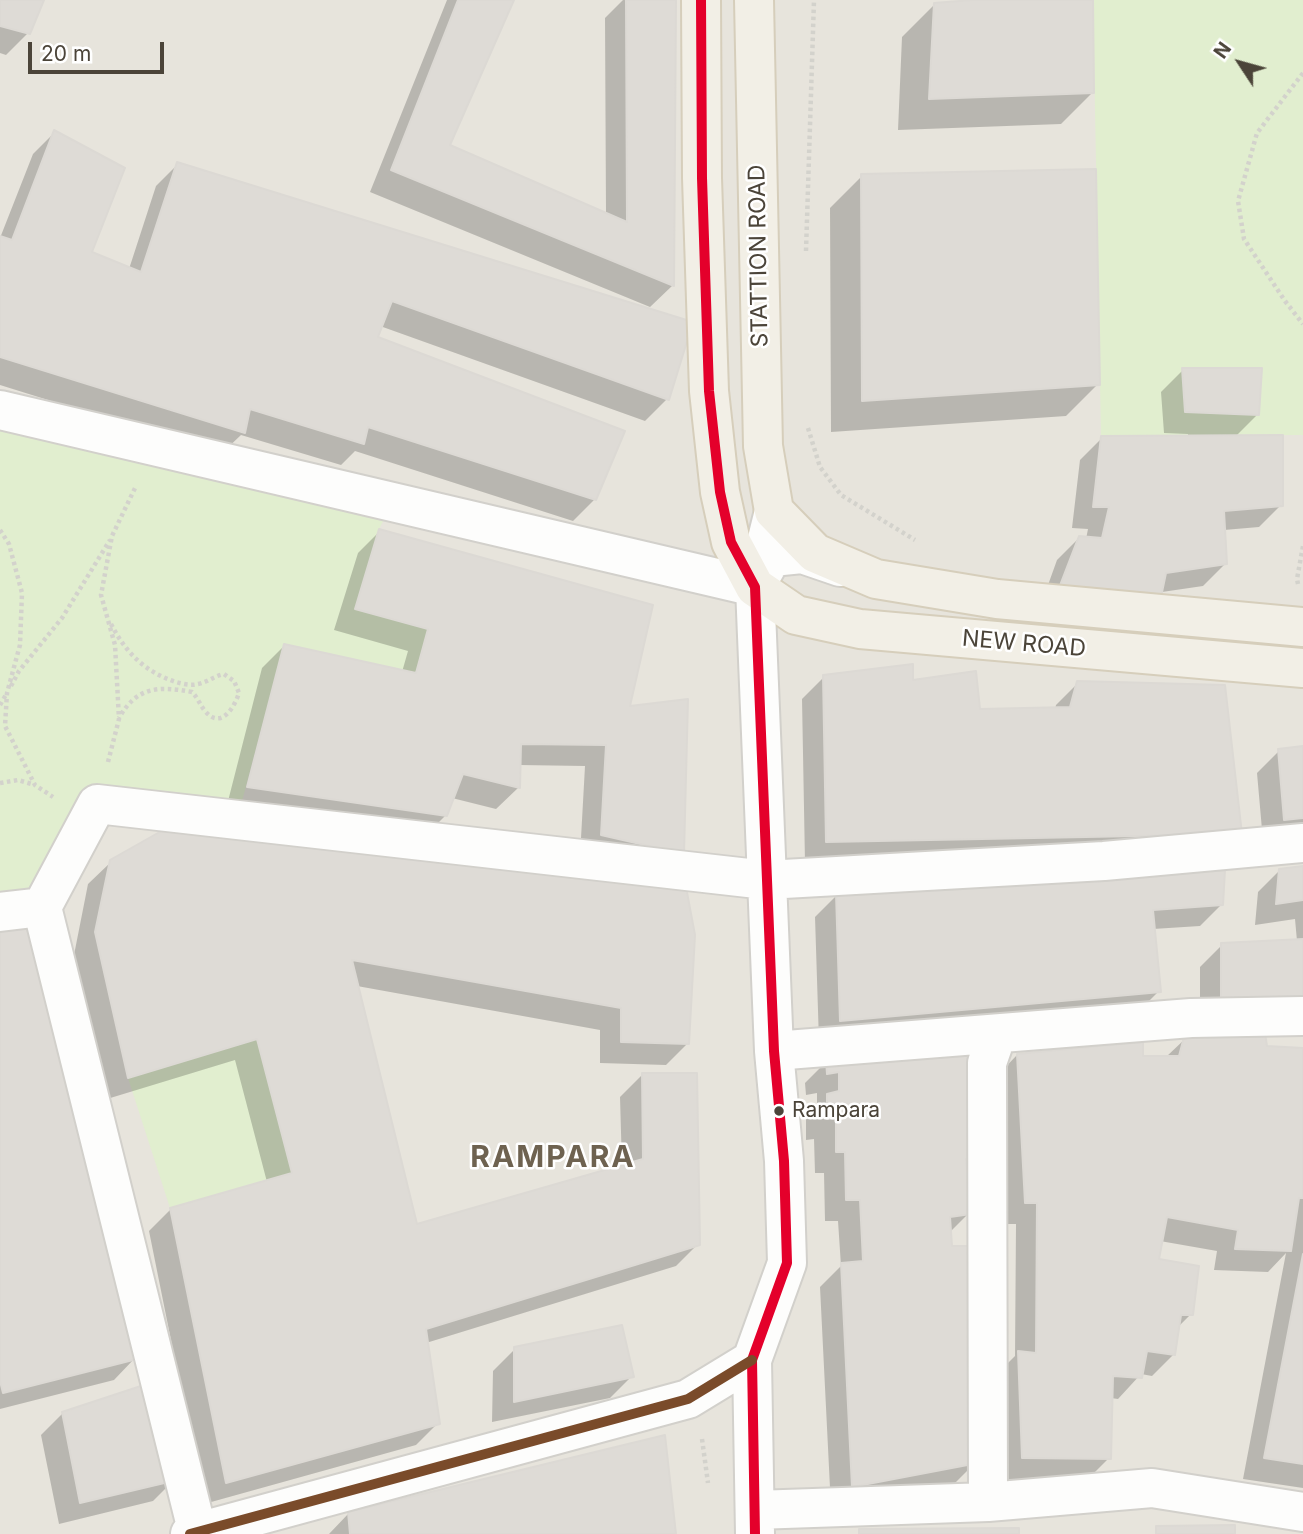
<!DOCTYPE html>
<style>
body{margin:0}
#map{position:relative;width:1303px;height:1534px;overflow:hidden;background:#f4f2ee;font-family:Inter,sans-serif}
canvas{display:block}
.north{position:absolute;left:1205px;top:28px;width:70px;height:70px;-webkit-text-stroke:5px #fff;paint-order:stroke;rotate:306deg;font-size:19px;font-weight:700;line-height:28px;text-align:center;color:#4b4439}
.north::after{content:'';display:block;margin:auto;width:24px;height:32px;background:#4b4439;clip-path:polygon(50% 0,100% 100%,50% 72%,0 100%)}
.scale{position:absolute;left:28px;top:42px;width:136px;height:32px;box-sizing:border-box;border:4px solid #4b4439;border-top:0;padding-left:9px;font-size:21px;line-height:24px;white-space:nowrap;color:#4b4439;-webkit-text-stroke:5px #fff;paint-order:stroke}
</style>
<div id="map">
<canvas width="1303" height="1534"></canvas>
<div class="north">N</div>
<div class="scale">20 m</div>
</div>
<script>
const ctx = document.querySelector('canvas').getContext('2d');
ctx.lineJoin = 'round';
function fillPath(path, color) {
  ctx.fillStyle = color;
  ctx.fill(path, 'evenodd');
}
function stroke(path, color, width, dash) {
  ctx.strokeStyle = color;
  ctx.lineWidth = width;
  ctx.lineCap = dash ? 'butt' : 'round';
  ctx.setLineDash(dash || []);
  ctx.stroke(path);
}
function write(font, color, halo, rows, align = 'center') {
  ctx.font = font + ' Inter,sans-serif';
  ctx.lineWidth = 5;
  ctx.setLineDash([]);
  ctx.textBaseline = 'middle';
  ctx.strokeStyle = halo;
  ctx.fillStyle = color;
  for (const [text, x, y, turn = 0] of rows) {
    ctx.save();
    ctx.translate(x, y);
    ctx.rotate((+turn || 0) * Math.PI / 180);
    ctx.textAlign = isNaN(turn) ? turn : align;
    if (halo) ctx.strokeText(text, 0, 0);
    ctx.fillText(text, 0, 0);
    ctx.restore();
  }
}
fillPath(new Path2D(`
 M0,0H1303V1534H0Z`), '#e7e4dc');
fillPath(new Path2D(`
 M1093,0H1303V435L1101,436Z
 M0,410L393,502L379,529L355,608L428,629L416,673L284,644L237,820L97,804L42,907L0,912Z
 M257,1039L292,1173L170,1208L128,1078Z`), '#e1eecf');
fillPath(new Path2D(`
 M0,0H42L28,33L6,55L0,53Z
 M447,0H512L448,146L606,214L605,18L623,0L674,1L672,286L650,307L370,192Z
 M992,0H1091L1093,92L1061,124L898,130L902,37L934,5Z
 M55,132L90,253L129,269L156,186L178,164L691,324L667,399L645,421L380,326L376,338L595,499L573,521L355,451L341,465L241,435L221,454L0,385V238L33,154Z
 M862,176L1098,384L1066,416L831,432L830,208Z
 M1183,370L1258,414L1235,437L1281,505L1259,527L1224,530L1225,564L1203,586L1039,610L1057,560L1079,538L1086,539L1088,529L1072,528L1080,460L1102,438L1188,437V434L1164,433L1161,392Z
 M380,531L628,708L682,853L580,856L585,766L519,765L518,788L496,809L452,798L446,815L424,837L226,809L262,668L284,646L402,672L408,651L334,630L358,553Z
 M824,677L978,711L1055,709L1056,705L1078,683L1240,833L805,863L802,699Z
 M1303,747V838L1263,841L1257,773L1279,751Z
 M111,862L685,888L688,1043L666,1065L600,1063V1030L357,986L416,1226L622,1167L620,1097L642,1075L698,1244L676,1266L426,1343L438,1423L416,1445L204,1504L149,1231L171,1209L267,1182L235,1060L107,1099L74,955L88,884Z
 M1303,868V1024L1200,1028V967L1222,945L1297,941L1295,919L1255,925L1258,892L1280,870Z
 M837,895L1222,904L1200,926L1153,929L1159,991L1137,1013L819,1042L815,917Z
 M0,929L135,1358L114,1380L0,1409Z
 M1185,1039L1303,1050V1488L1243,1479L1286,1253L1268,1272L1214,1270L1217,1251L1160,1241L1157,1260L1191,1314L1177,1328L1174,1354L1152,1376L1141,1374L1118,1399L1111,1398L1109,1458L1087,1480H1000L997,1374L1015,1356L1016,1224H1004L996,1077L1017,1055L1166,1057Z
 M827,1061L973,1159L965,1168L969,1213L949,1233L976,1462L954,1484L831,1508L820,1287L841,1266L838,1221H825L824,1173H815L814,1139L806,1140V1118L817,1106V1093L806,1095L805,1083Z
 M515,1349L632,1376L610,1398L492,1422L493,1371Z
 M63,1413L175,1479L153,1501L59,1524L41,1435Z
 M349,1513L674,1534H329Z`), '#0003');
const building = new Path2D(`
 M0,0H44L30,34L0,26Z
 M458,0H514L450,145L627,222L626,0H676L674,286L391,170Z
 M972,0H1093L1094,93L929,99L934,3Z
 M54,130L125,168L92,252L141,272L177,162L693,322L669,400L392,301L378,337L625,431L596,500L368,427L364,444L250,409L245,433L0,357V236L12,240Z
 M1096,169L1100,385L862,401L861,174Z
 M1182,368H1262L1259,415L1185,412Z
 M1283,435V506L1224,511L1227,564L1166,573L1161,597L1059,588L1079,536L1102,538L1109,507H1093L1101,436Z
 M379,529L653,605L630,706L688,699L684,854L601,835L606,745L521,744L520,788L463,774L447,816L247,787L284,644L416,673L428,629L355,609Z
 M913,664V680L976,671L980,709L1070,707L1077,681L1225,685L1242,834L826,842L823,675Z
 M1303,746V818L1284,820L1278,749Z
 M165,829L686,887L695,935L689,1044L621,1042V1008L352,960L417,1224L643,1159L642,1073H697L700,1245L426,1329L440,1424L226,1483L170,1208L292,1173L257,1039L128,1078L95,932L110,860Z
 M1303,866V900L1276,904L1279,869Z
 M1225,870L1223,905L1153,910L1161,992L840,1021L836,893Z
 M30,919L137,1359L3,1393L0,1381V927Z
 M1303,939V1004L1221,1007V943Z
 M1265,1033L1267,1046L1303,1048V1198H1299L1291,1251L1235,1249L1238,1230L1167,1217L1159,1259L1199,1266L1193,1315H1181L1175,1355L1147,1351L1142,1378L1113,1376L1111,1459L1022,1458L1018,1351L1036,1353L1037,1203H1025L1017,1054L1143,1042V1056H1179L1184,1037Z
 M973,1050L975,1160L966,1159L971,1214L950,1217L952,1246H977L978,1463L852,1487L841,1263L863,1261L860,1200H846L845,1152H836V1118L827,1119V1094L839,1091V1072L827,1074L826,1060Z
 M1303,1254V1464L1264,1458Z
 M622,1325L634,1377L514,1402V1347Z
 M144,1385L177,1480L80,1503L62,1412Z
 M665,1435L676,1534H350L348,1512Z
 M1235,1525V1534H1156V1526Z
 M1019,1528V1534H859V1529Z`);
fillPath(building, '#dedbd6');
stroke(building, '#dcd9d4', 2);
const minor = new Path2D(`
 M0,410L755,587L774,1051L784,1161L787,1263L752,1360L755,1534
 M774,511L755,587L772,557L802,554L840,567
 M42,907L198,1534
 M0,912L42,907L97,804L766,880L1104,861L1303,843
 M774,1051L1191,1018L1303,1016
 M988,1502L987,1063L995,1040L1004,1033
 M755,1510L988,1502L1152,1488L1303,1512
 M190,1534L688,1399L752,1360`);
const major = new Path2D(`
 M701,0L702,178L709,391L720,492L731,542L755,587L796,615L860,629L1303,668
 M754,0L763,446L774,511L815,553L876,579L997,599L1303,627`);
stroke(minor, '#d2d0cb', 42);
stroke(major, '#d6cebb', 42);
stroke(new Path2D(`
 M1303,73L1257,133L1238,201L1244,239L1285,301L1303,324
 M806,251L814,0
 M808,428L820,467L841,495L915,540
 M0,530L9,544L22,593L20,645L7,693L5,726L35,785L53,797
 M1298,584L1297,579L1303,546
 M111,624C126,653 145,672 176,682C183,684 191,686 198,684C208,682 214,676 224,674L234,681L239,693C234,708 221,730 205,711C200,705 198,698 192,692C159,686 137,686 119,718
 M11,686L19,671L62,618L110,540
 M0,705L7,693
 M108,762L119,719L115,645L101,595L112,536L136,486
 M0,783L18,780L35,785
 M702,1439L708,1483`), '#d3d2cc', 4.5, [3.5, 3.5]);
stroke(minor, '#fdfdfc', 38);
stroke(major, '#f2efe6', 38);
stroke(new Path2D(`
 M701,0L702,178L709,391L720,492L731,542L755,587L774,1051L784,1161L787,1263L752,1360L755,1534`), '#e4002b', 10);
stroke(new Path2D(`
 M190,1534L688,1399L752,1360`), '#7a4b2a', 10);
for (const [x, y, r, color] of [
 [779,1111,6,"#4b4439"]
]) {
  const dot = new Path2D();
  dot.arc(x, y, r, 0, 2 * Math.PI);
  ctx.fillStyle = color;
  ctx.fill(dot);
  stroke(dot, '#fff', 2.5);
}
write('21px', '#4b4439', '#fff', [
 ["Rampara",792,1111]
], 'left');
write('23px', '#4b4439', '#fff', [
 ["STATTION ROAD",759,256,-91],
 ["NEW ROAD",1024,644,5]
]);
ctx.letterSpacing = '2px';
write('bold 30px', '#6e6250', '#fff', [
 ["RAMPARA",553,1158]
]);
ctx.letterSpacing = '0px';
</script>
